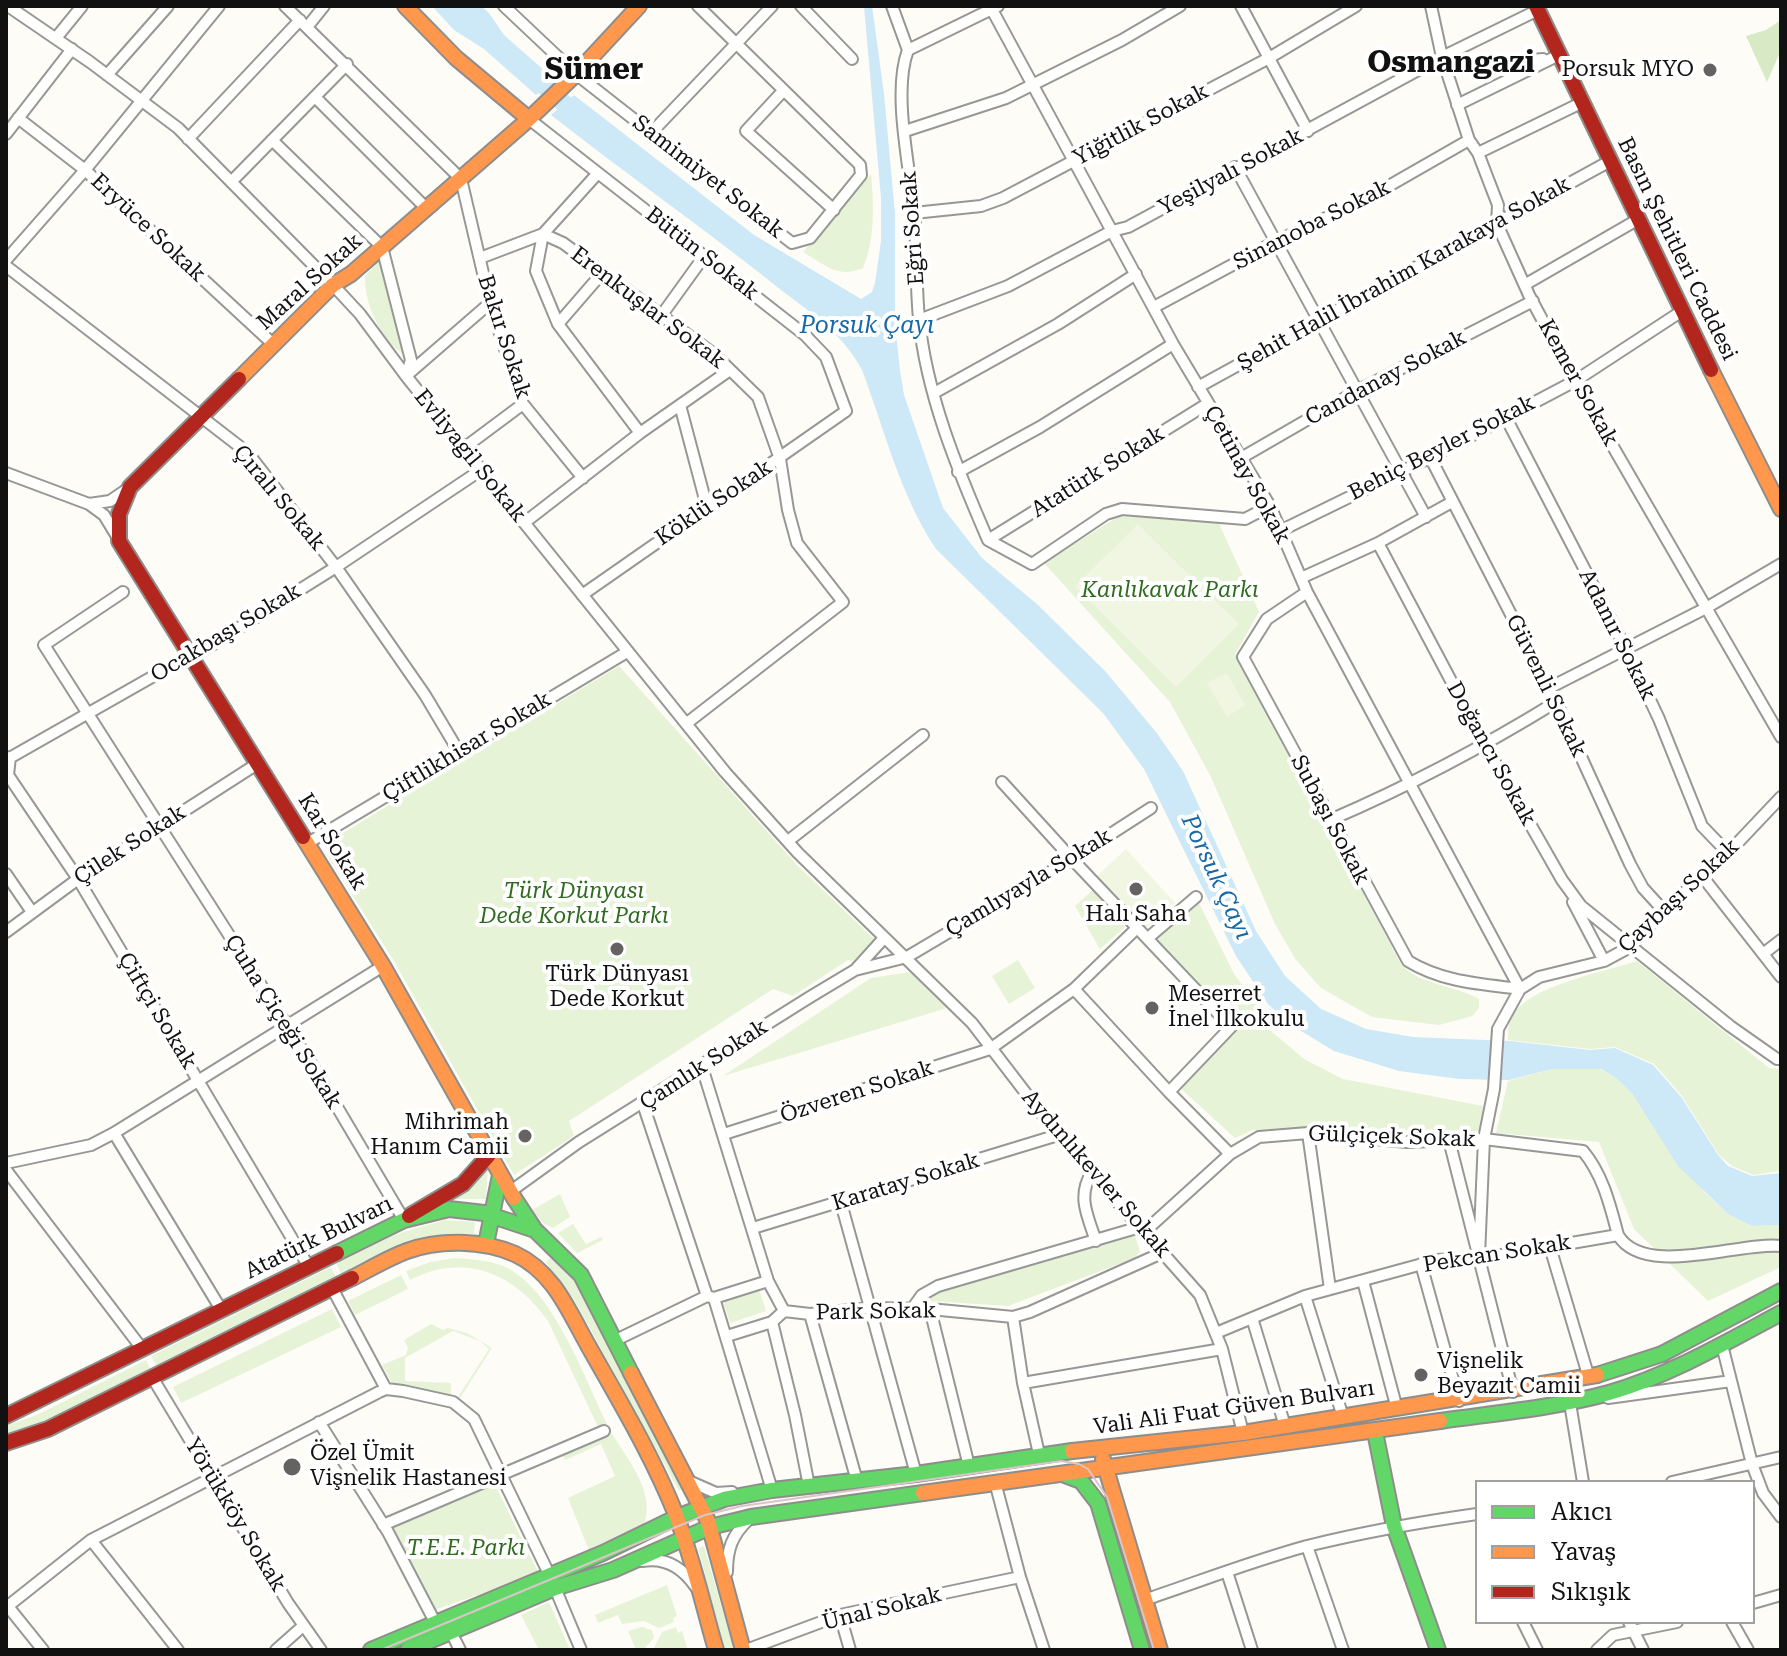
<!DOCTYPE html>
<meta charset="utf-8">
<style>
body{margin:0}
#map{position:relative;width:1787px;height:1656px;overflow:hidden;background:#fdfcf7;font-family:"Roboto Serif",serif}
canvas{display:block}
.frame{position:absolute;inset:0;border:8px solid #111;pointer-events:none}
.legend{position:absolute;left:1475px;top:1480px;width:280px;height:144px;box-sizing:border-box;background:#fff;border:2px solid #a0a0a0;margin:0;padding:10px 14px;list-style:none;font-size:24px;color:#111}
.legend li{display:flex;align-items:center;gap:16px;height:40px}
.legend b{width:40px;border:2px solid #a0a0a0}
</style>
<div id="map">
<canvas width="1787" height="1656"></canvas>
<div class="frame"></div>
<ul class="legend">
<li><b style="height:10px;background:#63d668"></b>Akıcı</li>
<li><b style="height:10px;background:#ff974d"></b>Yavaş</li>
<li><b style="height:10px;background:#b3261e"></b>Sıkışık</li>
</ul>
</div>
<script>
const ctx = document.querySelector('canvas').getContext('2d');
ctx.lineJoin = 'round';
function fillPath(path, color) {
  ctx.fillStyle = color;
  ctx.fill(path, 'evenodd');
}
function stroke(path, color, width, dash) {
  ctx.strokeStyle = color;
  ctx.lineWidth = width;
  ctx.lineCap = dash ? 'butt' : 'round';
  ctx.setLineDash(dash || []);
  ctx.stroke(path);
}
function write(font, color, halo, rows, align = 'center') {
  ctx.font = font + ' "Roboto Serif",serif';
  ctx.lineWidth = 8;
  ctx.setLineDash([]);
  ctx.textBaseline = 'middle';
  ctx.strokeStyle = halo;
  ctx.fillStyle = color;
  for (const [text, x, y, turn = 0] of rows) {
    ctx.save();
    ctx.translate(x, y);
    ctx.rotate((+turn || 0) * Math.PI / 180);
    ctx.textAlign = isNaN(turn) ? turn : align;
    if (halo) ctx.strokeText(text, 0, 0);
    ctx.fillText(text, 0, 0);
    ctx.restore();
  }
}
fillPath(new Path2D(`
 M871,174C874,205 875,239 863,268C838,279 825,265 803,252Z
 M379,261L405,353L404,355C381,339 364,305 365,276Z
 M1119,516L1218,521L1259,612L1235,654L1402,966C1422,985 1454,985 1479,999V1008L1472,1016L1439,1025L1372,1017L1321,988L1296,960L1275,924L1211,777L1170,702L1044,563Z
 M619,666L797,865L874,939L853,961L848,960L793,996L773,989L569,1121L574,1136L514,1175L394,961L327,855L330,845L338,836Z
 M1094,889L1125,927L1100,949L1075,906Z
 M1196,897L1234,974L1257,1005L1252,1011L1264,1025L1304,1059L1343,1079L1483,1106L1481,1131L1253,1130L1235,1138L1179,1087L1238,1025L1152,935Z
 M1018,960L1035,988L1009,1004L992,976Z
 M1637,961L1769,1068L1781,1069V1171L1753,1175L1732,1166L1719,1155L1682,1096L1654,1064L1615,1047L1590,1049L1508,1040C1508,1027 1509,1015 1520,1006C1543,984 1606,971 1637,961Z
 M910,972L947,1008L723,1076L871,978Z
 M1552,1069H1600L1616,1078L1632,1093L1704,1192L1728,1214L1752,1226L1781,1225V1267L1708,1301L1634,1229L1599,1142L1496,1133L1508,1081Z
 M488,1166L486,1199H449L474,1184Z
 M560,1194L570,1217L553,1228L543,1223L532,1210Z
 M445,1220L475,1222L474,1234C420,1230 387,1250 341,1274L336,1263L397,1234Z
 M573,1224L586,1244L601,1237L603,1240L577,1253L558,1233Z
 M1135,1236L1140,1251L1135,1258L1008,1306L929,1301V1297L935,1293Z
 M552,1256L577,1280L683,1488L679,1491L576,1303L546,1262Z
 M454,1258C471,1259 488,1260 503,1266C553,1287 584,1378 607,1424L599,1429L548,1321C515,1274 465,1251 410,1280L406,1271L430,1262Z
 M331,1267L336,1277L156,1365L151,1356Z
 M401,1275L408,1289L355,1315L348,1301Z
 M759,1289L766,1311L730,1323L723,1301Z
 M332,1309L341,1327L181,1403L173,1387Z
 M431,1324L443,1330L448,1328L467,1333L492,1348L460,1398L458,1397L489,1349L480,1341L453,1331L405,1358V1381L451,1383V1395L392,1383L382,1365L406,1355L408,1348L404,1340Z
 M146,1360L150,1368L61,1414L6,1435V1426L39,1414Z
 M611,1432C628,1460 659,1496 642,1529L590,1553L568,1498L615,1476L601,1444L565,1460L562,1455Z
 M495,1485L539,1574L434,1610L391,1529Z
 M704,1546L734,1650H725L698,1548Z
 M667,1585L677,1616L673,1618L674,1622L659,1628L644,1621L622,1624L618,1615L598,1623L595,1615Z
 M549,1602L570,1650H539L521,1615Z
 M642,1627L652,1630L654,1638L643,1650H636L628,1631Z
 M676,1627L678,1633L682,1631L688,1650H653L662,1632Z`), '#e7f3d7');
fillPath(new Path2D(`
 M1781,20V50L1767,82L1746,36L1766,30Z`), '#d8eac5');
fillPath(new Path2D(`
 M1138,524L1239,624L1176,687L1075,586Z
 M1227,673L1245,705L1227,717L1207,683Z
 M1126,849L1175,903L1145,929L1097,876Z`), '#f0f6e1');
fillPath(new Path2D(`
 M432,6H481L489,13L504,35L554,79L536,95L484,49L454,30Z
 M864,6H872L884,94L895,214V324L900,371L904,395L943,508L982,558L1038,605L1105,671L1156,732L1183,771L1256,931L1285,976L1321,1009L1366,1029L1413,1037L1510,1041L1590,1050L1615,1048L1653,1065L1682,1098L1718,1155L1728,1166L1752,1176L1781,1173V1225L1752,1226L1728,1214L1678,1166L1632,1093L1616,1078L1601,1069H1552L1509,1080L1460,1079L1399,1071L1334,1051L1288,1023L1268,1004L1236,956L1144,769L1103,713L936,549C900,495 885,431 862,370C843,333 808,311 776,286C702,227 625,173 551,115L574,95L754,235L861,299L872,292L875,283L881,241V198Z`), '#cde8f7');
stroke(new Path2D(`
 M529,73L582,119`), '#cde8f7', 18);
const street = new Path2D(`
 M8,6L90,62L178,128L333,285L360,314L406,376L725,772L798,853L972,1023L1058,1135L1200,1295L1222,1349L1243,1433
 M285,6L461,179L490,303L523,404L583,478
 M504,6L576,74L792,243L810,238L861,175L860,165L698,6
 M801,6L852,59
 M892,6L908,50
 M990,6L1173,344L1270,506L1307,592L1520,989
 M1241,6L1308,131
 M1431,6L1442,57L1469,140L1478,153L1498,205L1497,224L1529,295L1575,381L1781,737
 M308,26L324,6
 M56,38L82,6
 M908,50C893,89 908,160 913,202C918,240 915,280 919,318C926,394 958,471 988,540
 M908,50L998,6
 M1445,68L1543,59
 M107,75L168,6
 M783,91L746,131L834,210
 M315,97L427,209
 M1457,105L1559,55
 M18,118L85,170L273,344
 M529,119L805,335L826,357L846,411L582,595
 M905,131L1006,98L1122,40L1180,6
 M651,133L772,6
 M6,134L72,49
 M188,139L300,20
 M272,140L382,247L411,360L406,376
 M1478,153L1583,102
 M1235,167L1426,517
 M231,182L347,64
 M914,213L981,206L1003,198L1269,58L1356,6
 M543,234L563,243L715,355L758,397L780,459L788,510L797,543L843,602L687,723
 M543,234L536,271L558,324L640,433
 M480,258L543,234L598,173
 M6,260L85,170L219,6
 M6,266L248,453L336,567L425,695L459,752
 M1526,284L1637,220
 M1154,307L1275,242L1366,199L1469,140
 M661,316L705,255
 M919,320L1008,286L1112,231L1128,227L1442,57L1538,10
 M558,324L603,272
 M407,375L490,303
 M1198,387L1610,161
 M934,393L1058,324L1136,274
 M680,405L707,507
 M1505,416L1626,649L1659,719L1702,826L1728,853
 M464,448L523,404
 M1430,457L1556,702L1630,864L1643,888L1664,911
 M1241,458L1357,391L1533,301
 M958,472L1040,427L1173,344
 M6,473L89,504L104,515L118,538
 M89,504L110,501L129,488
 M524,523L640,433L730,370
 M1282,530L1425,460L1575,381L1682,311
 M988,540L1032,564L1106,514L1122,509L1245,519L1270,506
 M988,540L1207,404
 M1378,543L1485,745L1562,880L1581,906L1730,1026L1777,1059H1781
 M1301,578L1378,543L1452,502
 M123,592L44,645L317,1073L404,1220
 M1307,592L1267,619L1243,657L1408,961C1442,982 1481,984 1520,989
 M1549,688L1706,608L1781,564
 M10,757L8,775L78,879L309,1267
 M6,760L173,665L191,658L336,567L481,470
 M1002,782L1072,859L1231,1027L1169,1092
 M1330,820C1409,786 1483,747 1556,702
 M788,841L923,735
 M308,843L627,652
 M6,874L32,912
 M1702,876L1781,977
 M1573,902L1604,961
 M6,932L78,879L257,764
 M1148,938L1196,897
 M1763,954L1781,940
 M856,969L884,938
 M1074,989L1169,1092L1230,1154
 M702,1067L768,1281L784,1311L810,1314L871,1308L930,1309L1013,1317L1030,1312L1164,1252
 M643,1104L707,1296
 M114,1133L222,1311
 M1308,1133L1330,1289
 M724,1134L990,1049L1074,989L1137,928
 M1449,1140L1513,1392
 M6,1163L91,1145L114,1133L383,966
 M6,1170L143,1350
 M1092,1172C1077,1196 1087,1215 1096,1241
 M511,1191L579,1142L810,997L855,970L907,957L1072,859L1151,808
 M841,1203L916,1474
 M753,1228L1058,1135
 M1144,1232L1230,1154L1259,1137L1308,1133L1407,1142L1484,1139L1583,1151C1603,1175 1610,1205 1618,1235
 M1550,1247L1589,1378
 M1479,1256L1484,1139L1494,1089L1498,1029L1520,989L1539,977L1604,961L1630,947L1664,911L1728,853L1781,797
 M1421,1264L1459,1401
 M1363,1281L1397,1409
 M332,1288L386,1389
 M1305,1296L1343,1417
 M714,1298L772,1490
 M912,1309L922,1295L938,1286L1140,1227
 M930,1309L969,1466
 M784,1311L772,1322L795,1415L809,1486
 M810,1314L857,1481
 M1013,1317L1023,1383L1039,1454
 M1252,1318L1285,1426
 M1216,1333L1305,1296L1437,1260L1490,1257L1618,1235C1644,1279 1740,1241 1781,1246
 M727,1336L772,1322
 M616,1340L707,1296L714,1298L768,1281
 M1722,1345L1752,1464L1763,1493L1781,1517
 M152,1377L288,1603L321,1650
 M1023,1383L1222,1349
 M1608,1398L1731,1381
 M1576,1402L1570,1403L1583,1482
 M319,1422L388,1532L436,1624
 M691,1482L716,1493L732,1492
 M995,1482L1020,1577L1044,1650
 M1672,1482L1781,1457
 M383,1525L604,1431
 M91,1540L178,1650
 M1307,1546L1343,1650
 M642,1561C665,1557 682,1567 695,1586
 M727,1572C727,1549 732,1535 749,1519
 M1227,1572L1252,1650
 M555,1588L581,1650
 M1144,1600C1198,1582 1252,1561 1307,1546C1364,1532 1420,1522 1477,1514
 M1753,1603L1781,1595
 M6,1604L43,1650
 M8,1606L91,1540L379,1392L386,1389L403,1391L453,1402L474,1419L550,1576
 M840,1615L850,1650
 M1523,1622L1537,1650
 M1629,1622L1643,1650
 M1732,1622L1748,1650
 M451,1632L460,1650
 M276,1650L303,1626
 M746,1650L840,1615L1020,1577
 M1597,1650L1613,1635L1677,1622`);
const fast = new Path2D(`
 M514,1198L535,1230
 M486,1244L500,1175
 M337,1253L404,1220L449,1209L484,1213L535,1230L581,1275L631,1373
 M1597,1375L1662,1354L1781,1291
 M1440,1421C1496,1413 1554,1408 1609,1393C1670,1375 1725,1343 1781,1313
 M1375,1432L1394,1526L1438,1650
 M1065,1475L1081,1481L1098,1503L1142,1650
 M371,1650L603,1553L677,1517L724,1499L772,1490L916,1474L1072,1451
 M408,1650L555,1588L613,1570L710,1527L751,1517L923,1493`);
const slow = new Path2D(`
 M405,6L456,58L529,119
 M1711,370L1781,509
 M239,379L333,285L351,274L529,119L576,74L639,6
 M303,837L383,966L514,1198
 M352,1278C370,1269 388,1258 407,1251C439,1239 483,1240 515,1254C554,1272 569,1312 589,1347C620,1402 653,1457 676,1515C693,1559 703,1605 716,1650
 M631,1373L708,1521L743,1650
 M1072,1451L1243,1433L1597,1375
 M1103,1459L1160,1650
 M923,1493L1440,1421`);
const jam = new Path2D(`
 M1536,6L1711,370
 M239,379L130,487L119,514V541L303,837
 M409,1216L463,1184L489,1155
 M6,1416L337,1253
 M6,1443L48,1429L352,1278`);
stroke(street, '#979795', 14);
stroke(fast, '#8e8d8b', 18);
stroke(slow, '#8e8d8b', 18);
stroke(jam, '#8e8d8b', 18);
stroke(street, '#fffffe', 10);
stroke(fast, '#63d668', 14);
stroke(slow, '#ff974d', 14);
stroke(jam, '#b3261e', 14);
stroke(new Path2D(`
 M381,1650L705,1515L742,1506L1061,1461L1079,1464L1088,1469L1107,1497L1154,1650`), '#d9c6c7', 2);
for (const [x, y, r, color] of [
 [1710,70,8,"#646362"],
 [1136,889,8,"#646362"],
 [617,949,8,"#646362"],
 [1152,1008,8,"#646362"],
 [525,1136,8,"#646362"],
 [1421,1375,8,"#646362"],
 [292,1467,10,"#646362"]
]) {
  const dot = new Path2D();
  dot.arc(x, y, r, 0, 2 * Math.PI);
  ctx.fillStyle = color;
  ctx.fill(dot);
  stroke(dot, '#fff', 3);
}
write('22px', '#111', '#fff', [
 ["Porsuk MYO",1694,70,"right"],
 ["Halı Saha",1136,915,"center"],
 ["Türk Dünyası",617,975,"center"],
 ["Dede Korkut",617,1000,"center"],
 ["Meserret",1168,995],
 ["İnel İlkokulu",1168,1020],
 ["Mihrimah",509,1123,"right"],
 ["Hanım Camii",509,1148,"right"],
 ["Vişnelik",1437,1362],
 ["Beyazıt Camii",1437,1387],
 ["Özel Ümit",310,1454],
 ["Vişnelik Hastanesi",310,1479]
], 'left');
write('22px', '#111', '#fff', [
 ["Yiğitlik Sokak",1141,125,-28],
 ["Yeşilyalı Sokak",1231,172,-28],
 ["Samimiyet Sokak",708,177,38],
 ["Sinanoba Sokak",1312,225,-27],
 ["Eryüce Sokak",148,228,43],
 ["Eğri Sokak",913,228,-94],
 ["Basın Şehitleri Caddesi",1677,249,64],
 ["Bütün Sokak",702,254,38],
 ["Şehit Halil İbrahim Karakaya Sokak",1404,274,-29],
 ["Maral Sokak",310,282,-42],
 ["Erenkuşlar Sokak",648,308,37],
 ["Bakır Sokak",504,337,72],
 ["Candanay Sokak",1386,378,-28],
 ["Kemer Sokak",1578,383,61],
 ["Behiç Beyler Sokak",1442,448,-27],
 ["Evliyagil Sokak",470,456,51],
 ["Atatürk Sokak",1098,472,-32],
 ["Çetinay Sokak",1247,475,61],
 ["Çıralı Sokak",279,498,50],
 ["Köklü Sokak",714,503,-34],
 ["Ocakbaşı Sokak",226,633,-31],
 ["Adanır Sokak",1617,635,63],
 ["Güvenli Sokak",1546,686,64],
 ["Çiftlikhisar Sokak",467,747,-31],
 ["Doğancı Sokak",1491,754,61],
 ["Subaşı Sokak",1330,820,62],
 ["Kar Sokak",332,842,58],
 ["Çilek Sokak",130,845,-33],
 ["Çamlıyayla Sokak",1029,883,-31],
 ["Çaybaşı Sokak",1679,896,-43],
 ["Çiftçi Sokak",157,1011,59],
 ["Çuha Çiçeği Sokak",283,1022,58],
 ["Çamlık Sokak",704,1065,-33],
 ["Özveren Sokak",857,1092,-18],
 ["Gülçiçek Sokak",1392,1137,2],
 ["Aydınlıkevler Sokak",1096,1174,49],
 ["Karatay Sokak",906,1182,-17],
 ["Atatürk Bulvarı",319,1238,-26],
 ["Pekcan Sokak",1497,1254,-9],
 ["Park Sokak",876,1312,-1],
 ["Vali Ali Fuat Güven Bulvarı",1234,1408,-8],
 ["Yörükköy Sokak",235,1515,59],
 ["Ünal Sokak",882,1609,-14]
]);
write('italic 22px', '#2f6b1f', '#fff', [
 ["Kanlıkavak Parkı",1170,591],
 ["Türk Dünyası",574,892],
 ["Dede Korkut Parkı",574,917],
 ["T.E.E. Parkı",466,1549]
]);
write('italic 24px', '#1768a6', '#fff', [
 ["Porsuk Çayı",867,326],
 ["Porsuk Çayı",1216,877,65]
]);
write('bold 30px', '#111', '#fff', [
 ["Osmangazi",1451,63],
 ["Sümer",594,70]
]);
</script>
